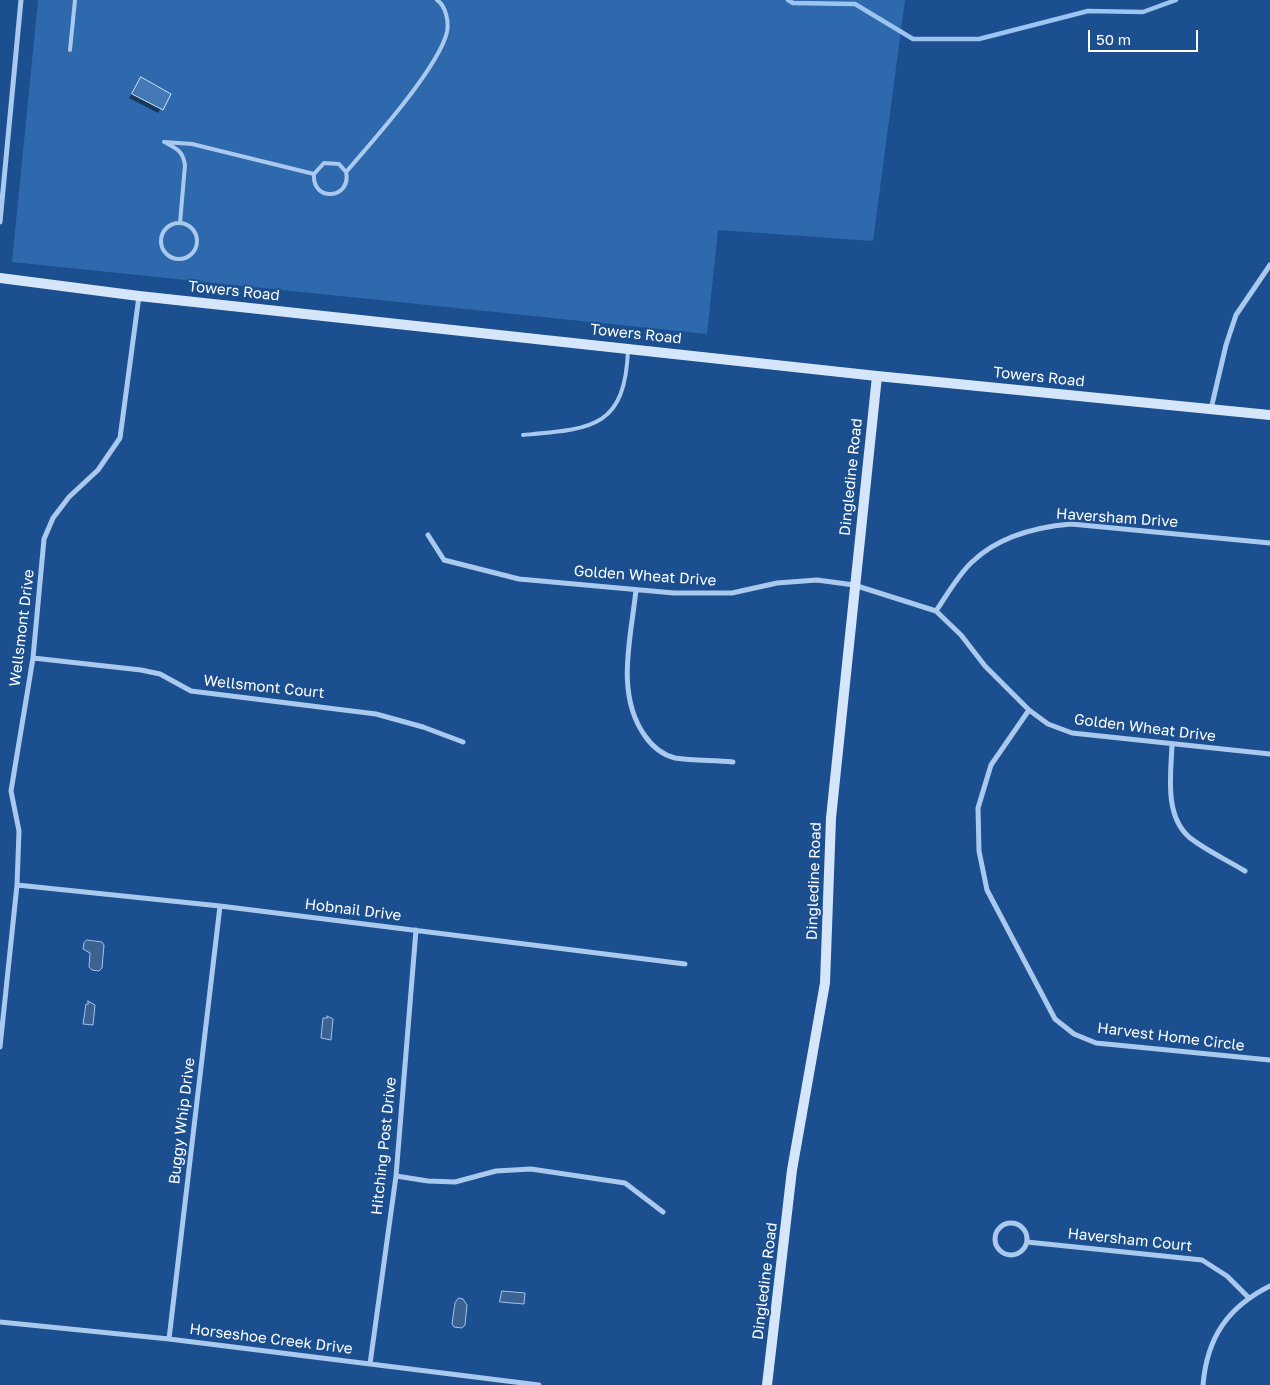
<!DOCTYPE html>
<style>
body{margin:0}
#map{position:relative;width:1270px;height:1385px;overflow:hidden;background:#1b4f8f;font-family:"Golos Text",sans-serif}
canvas{display:block}
.scale{position:absolute;left:1088px;top:30px;width:110px;height:22px;box-sizing:border-box;border:2px solid #fff;border-top:0;padding-left:6px;font-size:15px;line-height:18px;white-space:nowrap;color:#fff;-webkit-text-stroke:4px #1b4f8f;paint-order:stroke}
</style>
<div id="map">
<canvas width="1270" height="1385"></canvas>
<div class="scale">50 m</div>
</div>
<script>
const ctx = document.querySelector('canvas').getContext('2d');
ctx.lineJoin = 'round';
function fillPath(path, color) {
  ctx.fillStyle = color;
  ctx.fill(path, 'evenodd');
}
function stroke(path, color, width, dash) {
  ctx.strokeStyle = color;
  ctx.lineWidth = width;
  ctx.lineCap = dash ? 'butt' : 'round';
  ctx.setLineDash(dash || []);
  ctx.stroke(path);
}
function write(font, color, halo, rows, align = 'center') {
  ctx.font = font + ' "Golos Text",sans-serif';
  ctx.lineWidth = 4;
  ctx.setLineDash([]);
  ctx.textBaseline = 'middle';
  ctx.strokeStyle = halo;
  ctx.fillStyle = color;
  for (const [text, x, y, turn = 0] of rows) {
    ctx.save();
    ctx.translate(x, y);
    ctx.rotate((+turn || 0) * Math.PI / 180);
    ctx.textAlign = isNaN(turn) ? turn : align;
    if (halo) ctx.strokeText(text, 0, 0);
    ctx.fillText(text, 0, 0);
    ctx.restore();
  }
}
fillPath(new Path2D(`
 M38,0H905L873,241L718,230L707,334L12,262Z`), '#2e69ad');
const water = new Path2D(`
 M87,940L102,942L104,945L102,968L99,971L92,970L89,967L90,953L83,949L84,943Z
 M88,1001L95,1005L93,1025L83,1024L86,1004H88Z
 M327,1016L333,1019L331,1040L321,1038L323,1018H327Z
 M502,1291L525,1293L524,1304L500,1302Z
 M459,1298L463,1299L467,1305L465,1325L462,1328L454,1327L452,1324L455,1303Z`);
fillPath(water, '#3c6290');
stroke(water, '#9cc4f0', 1);
fillPath(new Path2D(`
 M141,79L170,94L158,113L129,98Z`), '#0007');
stroke(new Path2D(`
 M788,0L793,3L855,4L913,39H979L1088,11L1143,12L1176,0`), '#9cc4f0', 4.5);
const building = new Path2D(`
 M141,77L171,94L163,110L132,94Z`);
fillPath(building, '#4478b7');
stroke(building, '#cfe3fa', 1);
stroke(new Path2D(`
 M70,50L75,0
 M164,142L192,144L314,174
 M166,143C178,149 183,152 185,165L180,223
 M346,172L339,164L324,163L314,174C312,203 352,199 346,172C372,142 439,67 447,32C449,22 446,6 437,0
 M161 241a18 18 0 1 1 36 0a18 18 0 1 1-36 0Z
 M523,435C591,429 625,429 628,350`), '#a9c9ee', 4);
stroke(new Path2D(`
 M0,222L21,0
 M1211,409L1226,345L1236,315L1270,265
 M428,535L444,560L519,579L674,593H732L777,583L817,580L854,585L936,611L961,635L985,666L1029,710L1048,724L1072,733L1270,754
 M636,590C631,638 615,694 645,736C652,746 663,755 675,758C694,761 714,760 733,762
 M936,611C947,595 958,575 972,562C999,536 1036,527 1071,524L1270,543
 M33,658L141,670L160,674L191,691L376,714L423,727L463,742
 M1029,710L991,765L978,808L979,851L987,890L1055,1019L1074,1034L1096,1043L1270,1060
 M1172,745C1171,773 1164,815 1189,837C1205,850 1227,860 1245,871
 M17,885L220,906L685,964
 M0,1047L17,885L19,831L11,791L33,658L44,539L53,518L69,497L98,470L120,438L139,296
 M396,1176L428,1181L455,1182L496,1171L531,1169L625,1183L663,1212
 M995 1239a16 16 0 1 1 32 0a16 16 0 1 1-32 0Z
 M1027,1242L1202,1260L1227,1276L1248,1297
 M0,1322L169,1339L539,1385
 M169,1339L220,906
 M370,1364L396,1176L416,930
 M1203,1385C1207,1337 1228,1307 1270,1286`), '#a9c9ee', 5);
stroke(new Path2D(`
 M0,278L139,296L877,376L1270,415
 M767,1385L792,1170L825,983L831,818L877,376`), '#d6e6fa', 10);
write('15px', '#fff', '#1b4f8f', [
 ["Towers Road",234,291,6],
 ["Towers Road",636,334,6],
 ["Towers Road",1039,377,6],
 ["Dingledine Road",851,477,-84],
 ["Haversham Drive",1117,518,4],
 ["Golden Wheat Drive",645,576,4],
 ["Wellsmont Drive",22,628,-83],
 ["Wellsmont Court",264,687,6],
 ["Golden Wheat Drive",1145,728,7],
 ["Dingledine Road",814,881,-88],
 ["Hobnail Drive",353,910,7],
 ["Harvest Home Circle",1171,1037,7],
 ["Buggy Whip Drive",182,1121,-83],
 ["Hitching Post Drive",384,1146,-84],
 ["Haversham Court",1130,1240,6],
 ["Dingledine Road",765,1281,-83],
 ["Horseshoe Creek Drive",271,1339,7]
]);
</script>
